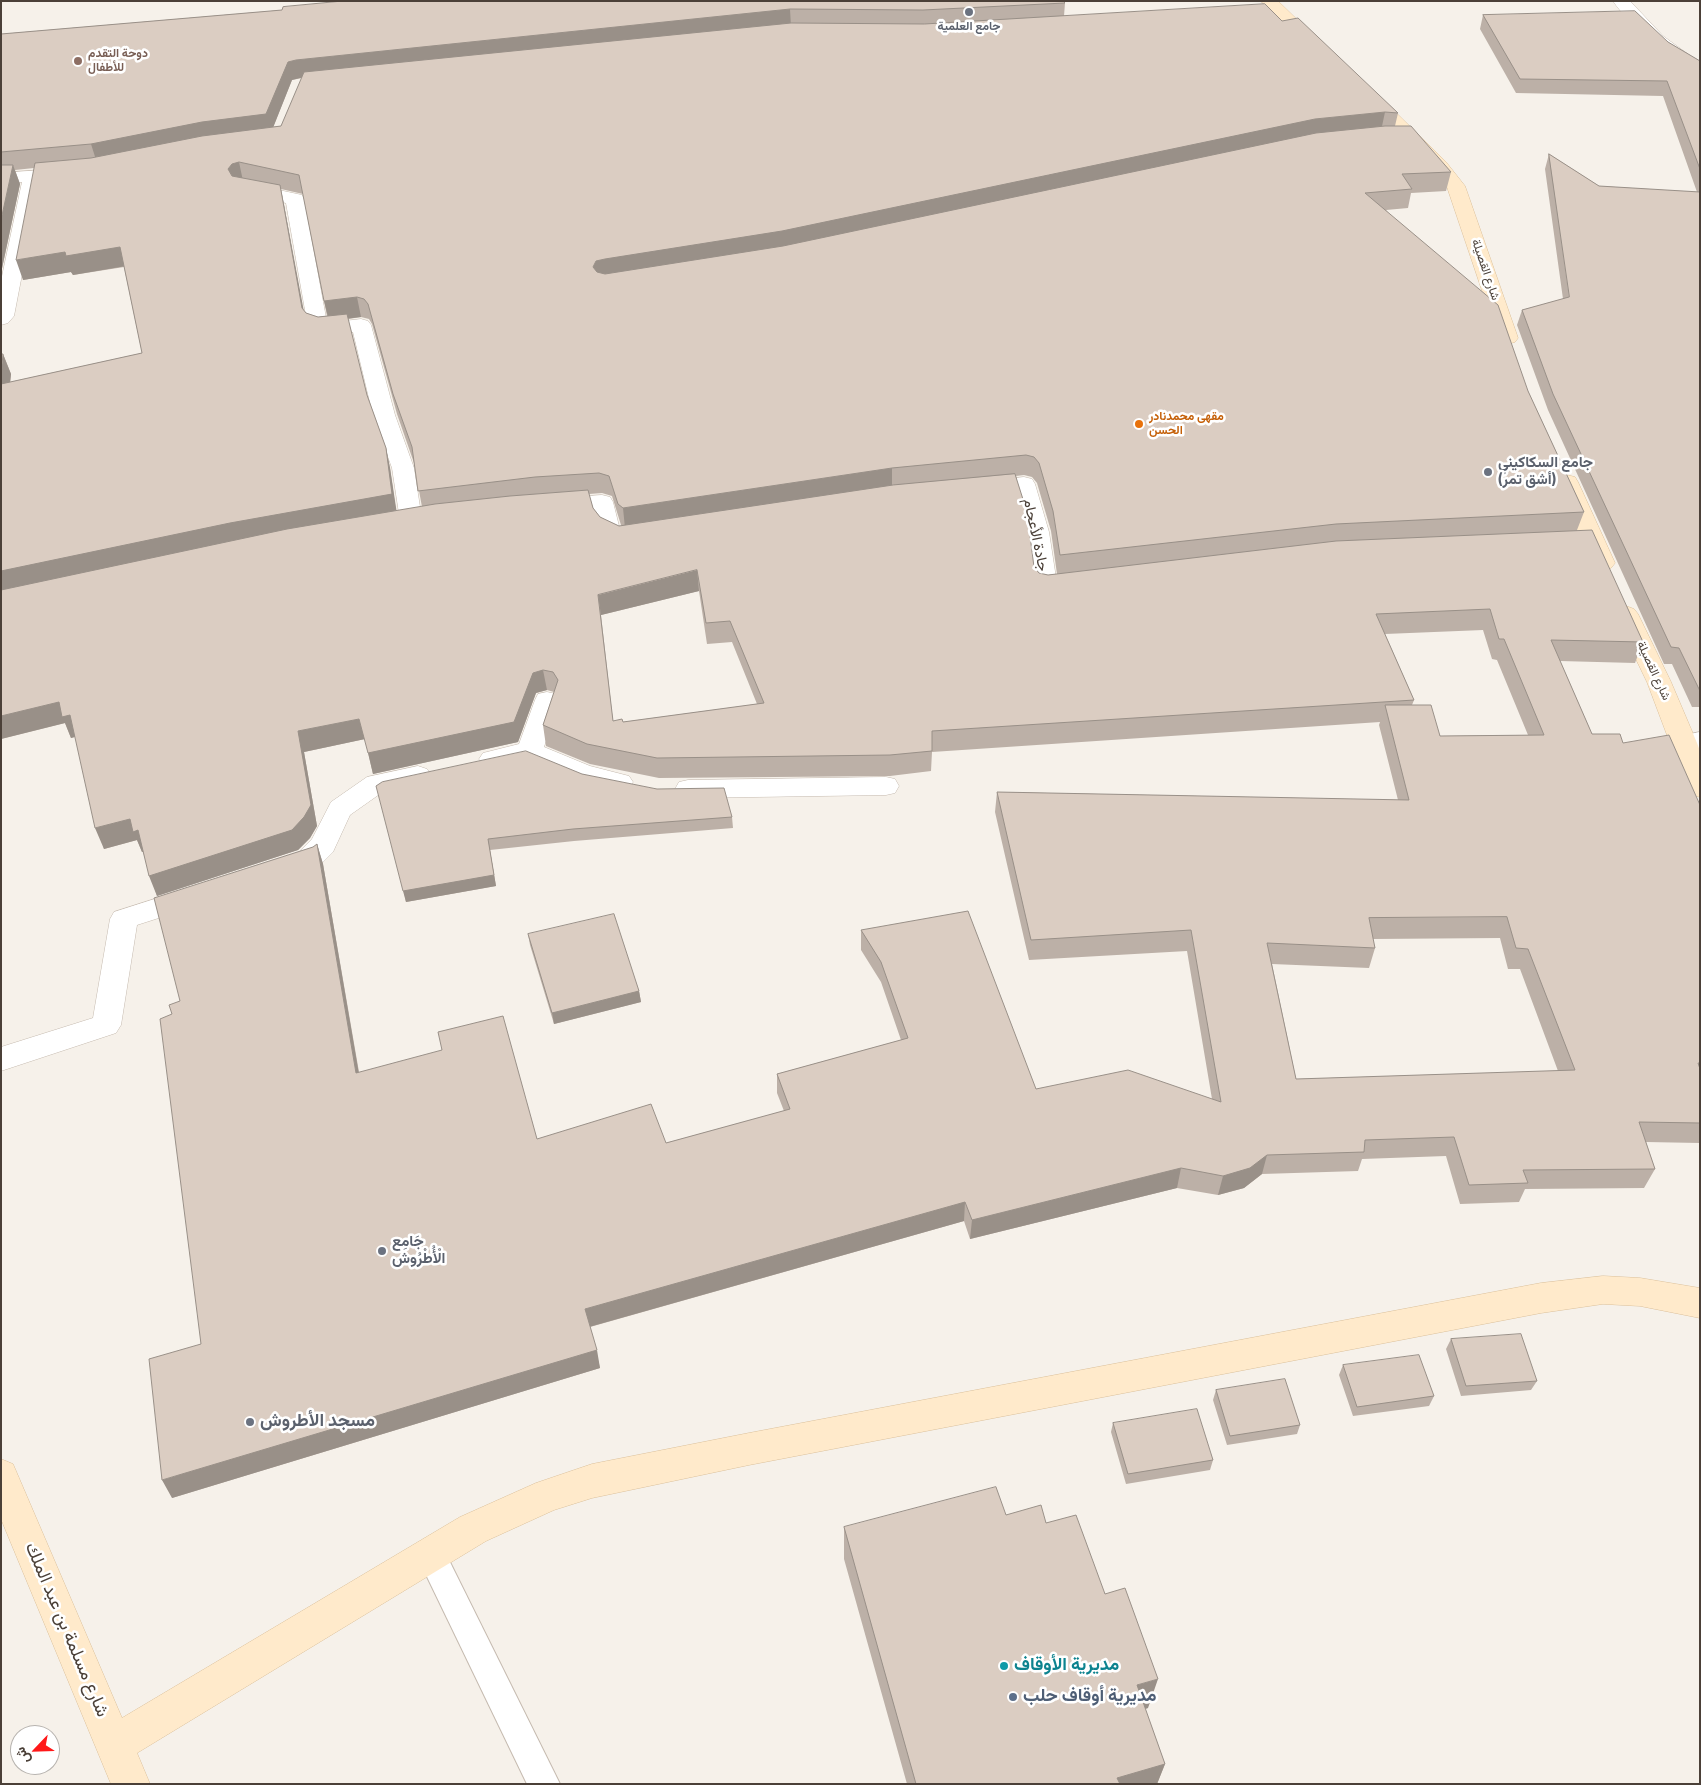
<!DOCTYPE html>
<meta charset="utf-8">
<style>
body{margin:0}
#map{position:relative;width:1701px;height:1785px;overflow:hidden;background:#f6f1ea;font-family:"Titillium Web",Vazirmatn,sans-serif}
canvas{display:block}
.frame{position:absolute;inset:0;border:2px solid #4b4038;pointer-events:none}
.north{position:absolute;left:10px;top:1725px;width:50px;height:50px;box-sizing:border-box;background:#fff;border:1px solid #b7b3af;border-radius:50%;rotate:246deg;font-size:14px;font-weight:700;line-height:20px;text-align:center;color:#4b4038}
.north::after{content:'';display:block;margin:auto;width:18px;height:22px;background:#ff1819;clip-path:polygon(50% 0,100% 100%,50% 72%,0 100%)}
</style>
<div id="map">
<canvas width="1701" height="1785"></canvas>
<div class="frame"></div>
<div class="north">ش</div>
</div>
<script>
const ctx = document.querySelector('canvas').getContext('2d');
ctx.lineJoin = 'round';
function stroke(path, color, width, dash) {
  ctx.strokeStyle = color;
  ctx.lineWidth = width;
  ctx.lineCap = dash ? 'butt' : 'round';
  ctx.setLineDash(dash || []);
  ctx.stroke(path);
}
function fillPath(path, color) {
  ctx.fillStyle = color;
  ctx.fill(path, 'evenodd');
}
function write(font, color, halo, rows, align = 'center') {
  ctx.font = font + ' "Titillium Web",Vazirmatn,sans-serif';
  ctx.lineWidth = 5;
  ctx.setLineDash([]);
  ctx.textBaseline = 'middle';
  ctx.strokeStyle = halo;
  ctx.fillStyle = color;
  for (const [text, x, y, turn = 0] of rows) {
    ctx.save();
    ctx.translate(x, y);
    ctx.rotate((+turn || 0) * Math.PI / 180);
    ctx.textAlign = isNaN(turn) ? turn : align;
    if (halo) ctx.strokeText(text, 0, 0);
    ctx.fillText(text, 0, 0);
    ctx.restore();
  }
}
const lane = new Path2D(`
 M431,1540L441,1544L560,1784H527L416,1554L421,1544Z`);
const street = new Path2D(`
 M1613,1H1630L1663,36L1700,63V76C1674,70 1628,23 1613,1Z
 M69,168L75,169L78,173L75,177L40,181L14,316L8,323L1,325V281L22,182L1,183V173Z
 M246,183L302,195L304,199L327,323L361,319L368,321L371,325L395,415L414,468L422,520L419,525L411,527L403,525L400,520L392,468L373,415L353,332C339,333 317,340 308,327L286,203L240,193L237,189L240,185Z
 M1024,477L1032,479L1035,484L1049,532L1056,578L1072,577L1080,579L1084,584L1080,589L1046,594L1038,592L1034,587L1027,532L1015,492L981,495L973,493L970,488L973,483Z
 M602,495L610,497L613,502L619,526L625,530L634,528L642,530L645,535L642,540C609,549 600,543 592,509L553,511L545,509L542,504L545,499Z
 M547,692L556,694L559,700L544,747L590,766L629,776L633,782L629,788L620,791L584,783L528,760L492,768L483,765L479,759L483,753L519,744L535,700L538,694Z
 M1700,732V750L1684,752L1675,749L1671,743L1675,737Z
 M418,766L427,769L431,775L427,781L384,791L350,815L333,852L319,866L288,876L278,873L274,866L278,859L299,852L312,839L331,802L367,777Z
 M886,777L895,779L899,786L895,793L886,795L688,798L679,796L675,789L679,782L688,780Z
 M192,887L202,890L206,897L202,904L137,925L121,1025L116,1033L1,1071V1047L93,1018L110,919L114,912Z`);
const secondary = new Path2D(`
 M1261,1H1278L1321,43L1323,46L1321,49H1309Z
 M1370,92L1376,93L1446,162L1465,186L1518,338L1515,342L1508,344L1501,342L1498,338L1447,187L1434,170L1364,101L1361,97L1364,93Z
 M1567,475L1575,477L1578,482L1615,563L1611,568L1603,570L1595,568L1591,563L1556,482L1559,477Z
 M1626,606L1634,609L1638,614L1671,682L1697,743L1700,751V797L1691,795L1687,788L1647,682L1614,614L1618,609Z
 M1603,1276L1640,1278L1700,1288V1318L1640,1306L1603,1304L1541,1313L749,1465L592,1498L554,1510L486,1541L137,1753L150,1784H111L1,1519V1459L13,1464L122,1718L460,1517L536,1483L592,1464L749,1433L1541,1283Z`);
stroke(lane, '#c5baaf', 2);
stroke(street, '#c5baaf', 1);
stroke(secondary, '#dbc09b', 1);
fillPath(lane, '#fff');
fillPath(street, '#fff');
fillPath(secondary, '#ffeacb');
fillPath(new Path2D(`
 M1065,3L1064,16L1282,21L1398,113L1395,126L1451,172L1446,191L1411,193L1408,208L1386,210L1528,391L1584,512L1577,530L1643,642L1635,663L1560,661L1592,734L1623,743L1700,805V1143L1646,1142L1655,1169L1644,1188L1525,1189L1519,1202L1460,1204L1446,1156L1362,1159L1358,1171L1262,1174L1244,1188L1218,1195L1177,1188L970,1239L964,1221L590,1327L600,1368L172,1498L201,1344L172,1014L180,1001L317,844L323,864L359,1072L537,1139L666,1143L784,1111L777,1093V1074L901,1040L881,982L861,950V930L1036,1089L1212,1099L1187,951L1029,960L995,812L997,792L1398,800L1379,725L1380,722L932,752L931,771L890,776L659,778L590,764L546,746L543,725L554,692L547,690L536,693L518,742L373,774L365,739L304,752L317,826L310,838L298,850L157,896L143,852H142L137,840L104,849L75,737L71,738L65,723L1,739L3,354L11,374L10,382L142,353L124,267L73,275L71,272L23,280L34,168L15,170L20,184L1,273V34L282,10ZM302,78L281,126L273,127L292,80ZM281,189L303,194L327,316L318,317L306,313L303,310L284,205ZM361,317L369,319L372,324L397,414L414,463L422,507L396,511L390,468L386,448L367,395L348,319ZM1024,475L1032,477L1037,483L1051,531L1057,574L1048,575L1039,573L1034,567L1016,476ZM602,493L612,496L621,525L622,526H619L600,517L593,508L589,494ZM699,591L707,644L732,642L757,704L623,722L613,721L601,615ZM1483,630L1492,659L1497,660L1528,735L1440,736L1412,705L1414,700L1385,634ZM1500,938L1508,969H1520L1558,1071L1296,1079L1272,964L1369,968L1375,948L1373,939Z
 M1483,15L1668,42L1700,61V707H1692L1672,664H1664L1548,410L1517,325L1522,310L1563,299L1545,169L1549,154L1599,186L1697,192L1663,96L1516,93L1480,29Z
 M582,774L732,817L733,828L574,841L490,850L496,886L406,902L382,782Z
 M528,934L639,991L641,1002L554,1024L530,945Z
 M1451,1339L1537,1381L1531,1390L1461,1396L1446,1349Z
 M1343,1365L1434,1396L1429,1406L1353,1416L1339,1375Z
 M1216,1390L1300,1425L1297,1434L1227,1445L1213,1400Z
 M1113,1423L1213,1460L1210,1470L1126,1484L1111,1432Z
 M1046,1523L1105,1594L1148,1708L1145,1709L1165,1764L1157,1784H907L844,1559V1527Z`), '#bcb0a7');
fillPath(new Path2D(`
 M790,9L791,27L300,78L292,80L271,133L97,163L91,144L288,62L296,60Z
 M1385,112L1381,131L783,250L598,281L593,267L596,261L605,259L1315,119Z
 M239,162L243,181L236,183L228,169L232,164Z
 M13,165L20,184L1,273V220Z
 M280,185L284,205L307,328L302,308Z
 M120,247L126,266L73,275L71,272L23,280L16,260L65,252Z
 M357,297L361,317L329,321L324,301Z
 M3,354L11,374L8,404L1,386V375Z
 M386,448L390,468L397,514L1,593V571Z
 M892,468V488L625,528L623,508Z
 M697,570L699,591L601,615L598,595Z
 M543,670L547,690L536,693L518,742L373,774L368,753L533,673Z
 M59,702L70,715L78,736L71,738L65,723L1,739V716Z
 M359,719L365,739L304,752L317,826L310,838L298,850L157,896L149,876L298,731Z
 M130,819L138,830L146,851L142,852L137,840L104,849L95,828Z
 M488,839L496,886L406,902L403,891Z
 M317,844L323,864L362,1092L356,1073Z
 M639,991L641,1002L554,1024L552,1013Z
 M1267,1155L1262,1174L1244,1188L1218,1195L1223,1176Z
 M1181,1168L1177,1188L970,1239L972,1220Z
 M965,1202L964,1221L589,1327L585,1309Z
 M597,1350L600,1368L172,1498L162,1480Z
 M1158,1679L1148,1708L1128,1714L1137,1685Z
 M1165,1764L1157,1784H1115L1117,1778Z`), '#999088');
const building = new Path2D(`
 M343,1H1063L1065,3L923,10L790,9L296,60L288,62L266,114L202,122L91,144L1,152V34L282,10L283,7Z
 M1265,4L1282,21L1298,18L1398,113L1385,112L1315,119L782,231L605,259L596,261L593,267L597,272L605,274L783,246L1316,133L1385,126H1411L1451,172L1402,174L1412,189L1365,193L1498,305L1528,391L1584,512L1336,524L1060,555L1053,511L1039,463L1034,457L1026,455L892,468L623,508L618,504L609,476L599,473L535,477L418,491L412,447L393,394L368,304L364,299L357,297L324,301L299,175L239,162L232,164L228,169L232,176L280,185L302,308L306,313L318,317L347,314L367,395L386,448L392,494L230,523L1,571V384L142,353L120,247L66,256L65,252L16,260L35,163L91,158L202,136L281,126L304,72L791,23L924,24Z
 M1635,11L1668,42L1700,61V169L1667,81L1520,79L1483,15Z
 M1549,154L1599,186L1700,192V691L1679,648L1671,647L1553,394L1522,310L1569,297Z
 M1,165H13L1,220Z
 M1,354H3L1,375Z
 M1015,474L1027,512L1034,567L1039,573L1048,575L1336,541L1592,530L1643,642L1551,640L1592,734H1620L1623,743L1669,735L1700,805V1063H1698L1700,1069V1123L1639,1122L1655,1169L1523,1170L1528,1183L1469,1185L1454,1137L1365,1140L1364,1152L1267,1155L1250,1168L1223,1176L1181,1168L972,1220L965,1202L585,1309L597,1350L162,1480L149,1359L201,1344L160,1019L172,1014L169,1005L180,1001L154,898L313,847L317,844L356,1073L442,1050L438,1032L503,1016L537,1139L651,1104L666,1143L790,1109L777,1074L908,1038L881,962L861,930L968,911L1036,1089L1128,1070L1221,1102L1191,930L1031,940L997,792L1409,800L1385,705H1431L1440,736L1544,735L1504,639H1499L1490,609L1376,614L1414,700L932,731V751L890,755L657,758L587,744L543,725L558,680L553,672L543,670L533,673L514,722L368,753L359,719L298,731L311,805L304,817L292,830L149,876L138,830L133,832L130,819L95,828L70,715L62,717L59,702L1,716V590L287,529L435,504L510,496L588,490L593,508L600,517L619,526L893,485ZM697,570L706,623L730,621L764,703L623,722L622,719L613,721L598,595ZM1507,917L1516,948L1528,949L1575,1070L1296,1079L1267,943L1375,948L1369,918Z
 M526,751L582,774L657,789L724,788L732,817L573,829L488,839L494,875L403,891L376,786L382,782Z
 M614,914L639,991L552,1013L528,934Z
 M1521,1334L1537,1381L1466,1386L1451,1339Z
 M1419,1355L1434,1396L1357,1407L1343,1365Z
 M1285,1379L1300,1425L1230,1436L1216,1390Z
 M1197,1409L1213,1460L1128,1474L1113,1423Z
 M996,1487L1006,1515L1041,1505L1046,1523L1076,1515L1105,1594L1125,1588L1158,1679L1137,1685L1165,1764L1117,1778L1120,1784H916L844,1527Z`);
fillPath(building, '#dbcdc2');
stroke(building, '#999088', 1);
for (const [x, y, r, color] of [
 [969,12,5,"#6b7280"],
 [78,61,5,"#8d6e63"],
 [1139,424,5,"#e8710a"],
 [1488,472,5,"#6b7280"],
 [382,1251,5,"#6b7280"],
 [250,1422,5,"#6b7280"],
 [1004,1666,5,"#0f9aa8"],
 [1013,1697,5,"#5c6f8a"]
]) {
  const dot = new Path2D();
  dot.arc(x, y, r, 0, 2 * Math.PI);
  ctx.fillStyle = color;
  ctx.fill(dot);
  stroke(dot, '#fff', 2);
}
write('bold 12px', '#5b616d', '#fff', [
 ["جامع العلمية",969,27]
]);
write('bold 12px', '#785e54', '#fff', [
 ["دوحة التقدم",88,54],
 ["للأطفال",88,68]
], 'left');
write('12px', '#4b4038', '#fff', [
 ["شارع القصيلة",1485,270,71],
 ["شارع القصيلة",1653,671,65]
]);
write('bold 12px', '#c56008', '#fff', [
 ["مقهى محمدنادر",1149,417],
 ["الحسن",1149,431]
], 'left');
write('bold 15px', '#5b616d', '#fff', [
 ["جامع السكاكيني",1498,463],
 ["(أشق تمر)",1498,480],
 ["جَامِع",392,1242],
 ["الْأُطْرُوش",392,1259]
], 'left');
write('15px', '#4b4038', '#fff', [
 ["جادة الأعجام",1035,535,78]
]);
write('bold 18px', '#5b616d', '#fff', [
 ["مسجد الأطروش",260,1422]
], 'left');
write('18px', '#4b4038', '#fff', [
 ["شارع مسلمة بن عبد الملك",66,1630,67]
]);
write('bold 18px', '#0d838f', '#fff', [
 ["مديرية الأوقاف",1014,1666]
], 'left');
write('bold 18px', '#4e5e75', '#fff', [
 ["مديرية أوقاف حلب",1023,1697]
], 'left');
</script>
